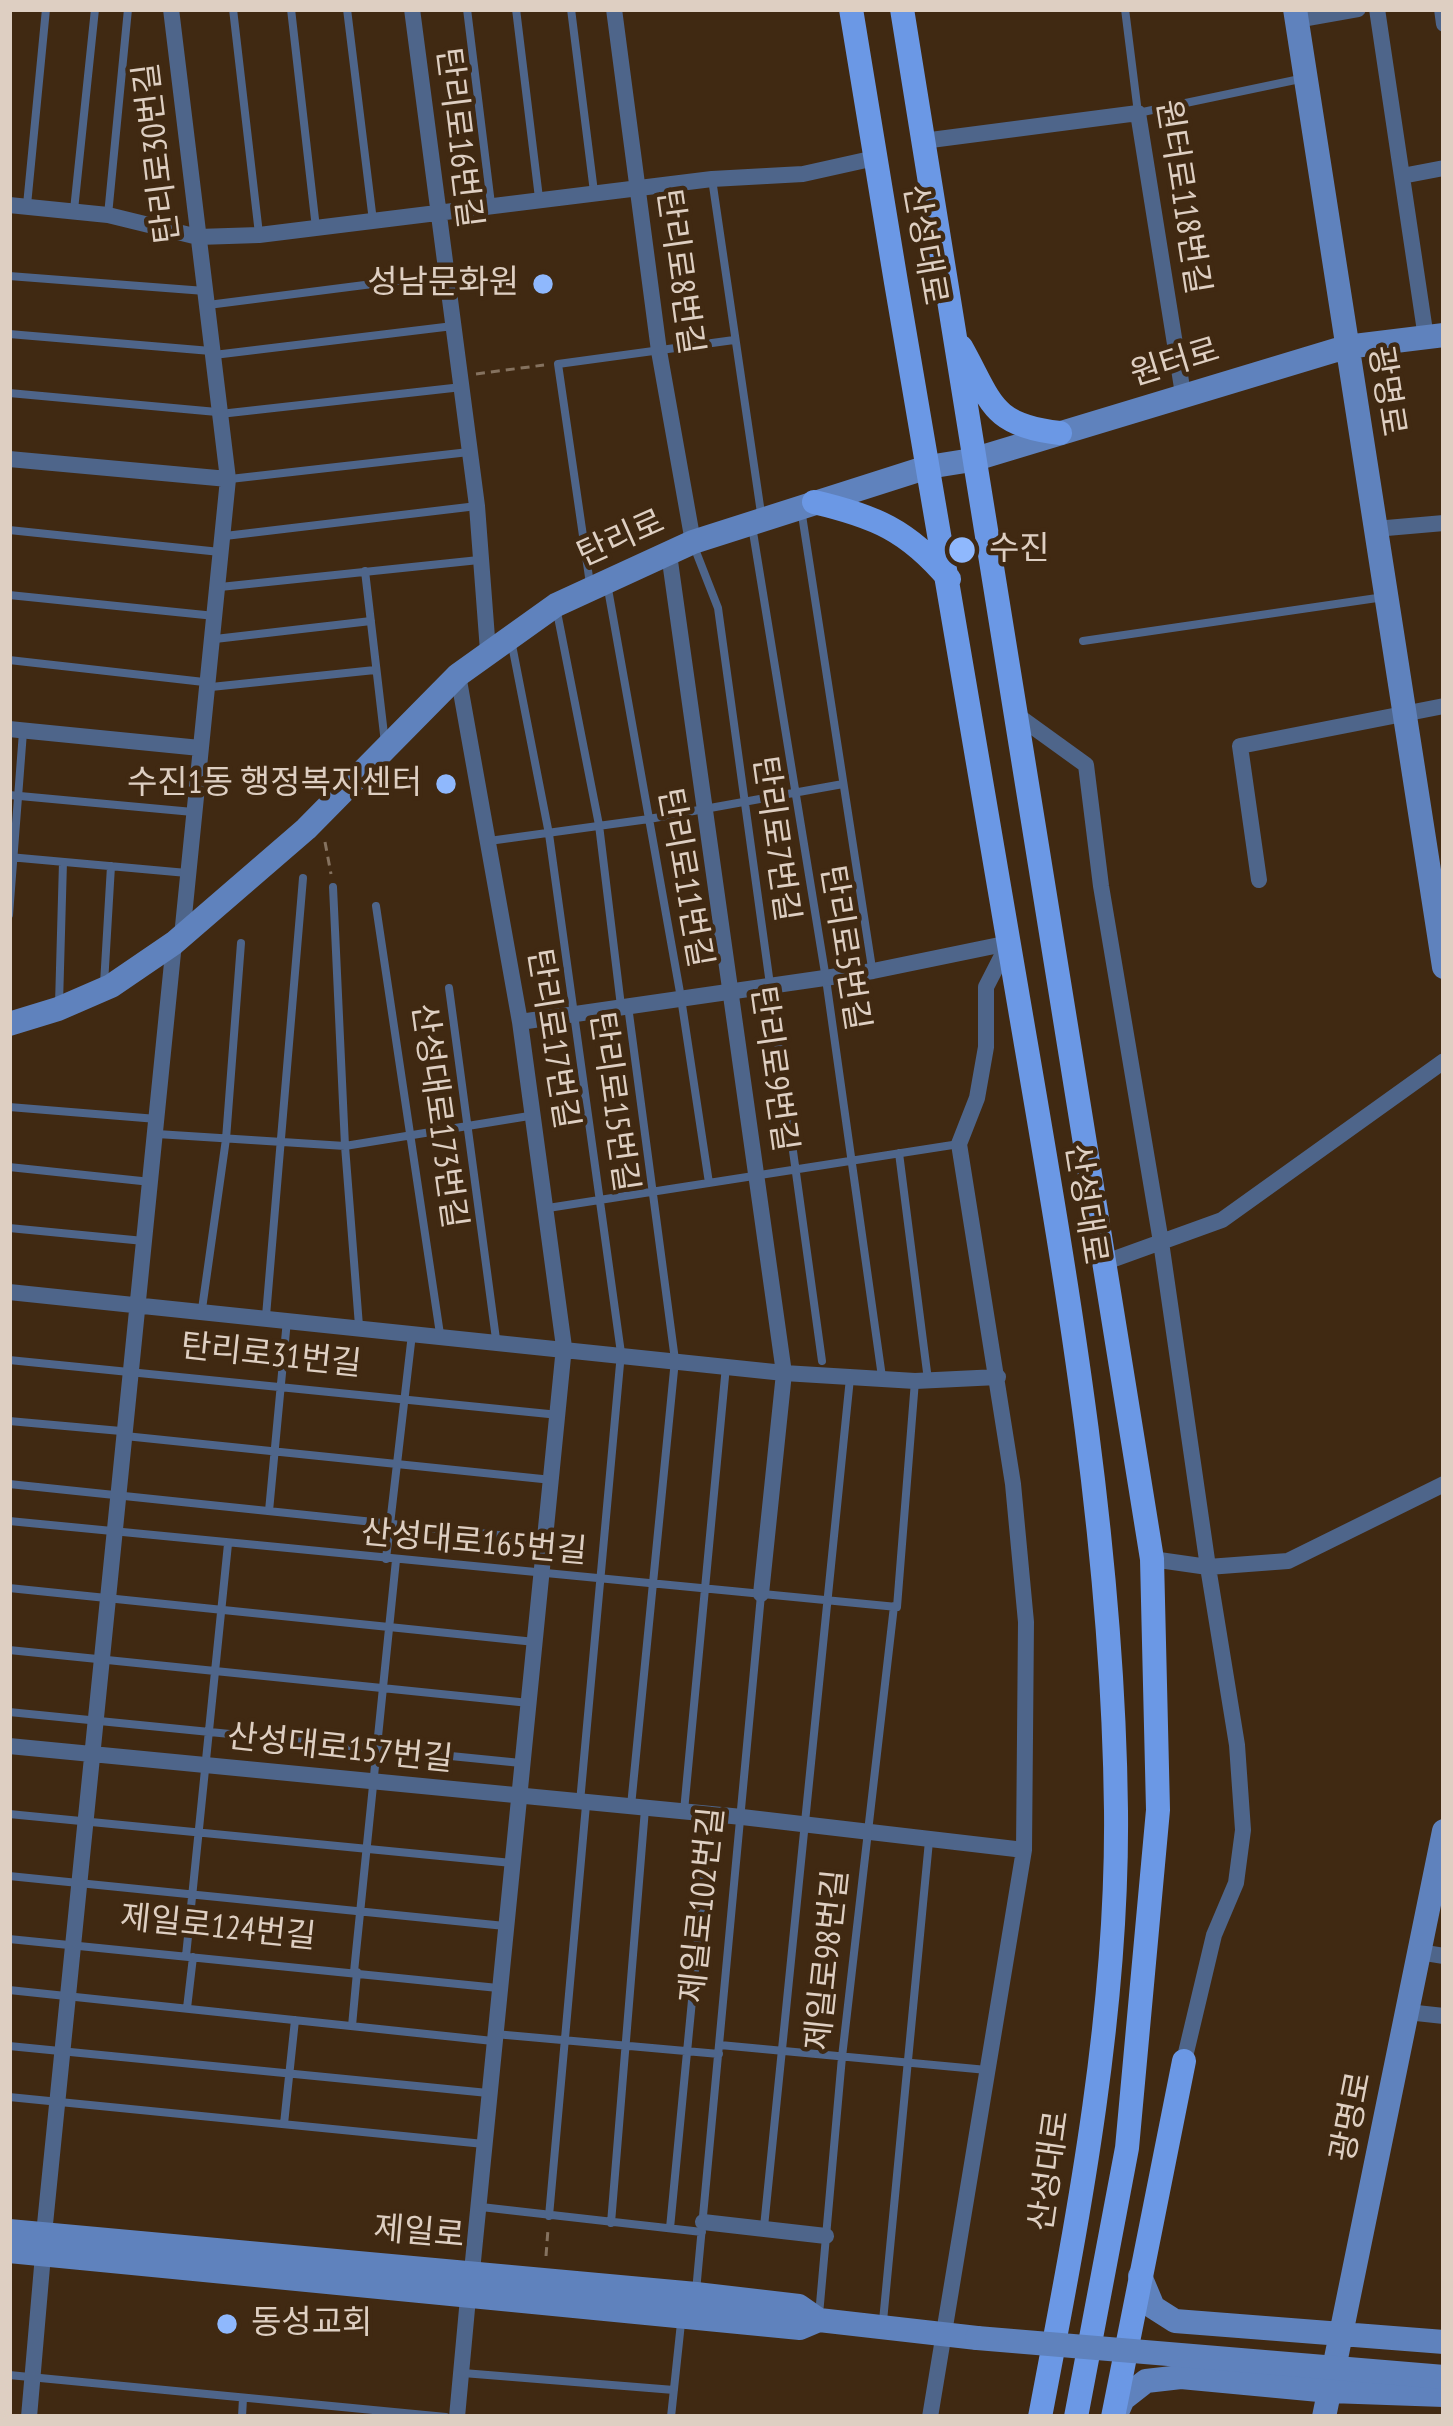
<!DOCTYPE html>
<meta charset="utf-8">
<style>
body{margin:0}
#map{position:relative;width:1453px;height:2426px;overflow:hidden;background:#402912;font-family:"PT Sans Narrow",sans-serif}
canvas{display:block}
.frame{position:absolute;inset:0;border:12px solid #decfc2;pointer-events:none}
</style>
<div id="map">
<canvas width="1453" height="2426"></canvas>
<div class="frame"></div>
</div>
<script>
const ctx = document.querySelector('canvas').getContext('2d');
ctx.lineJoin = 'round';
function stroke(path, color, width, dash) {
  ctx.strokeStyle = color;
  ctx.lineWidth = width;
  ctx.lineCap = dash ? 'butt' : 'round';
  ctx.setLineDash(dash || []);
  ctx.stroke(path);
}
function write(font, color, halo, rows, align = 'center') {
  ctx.font = font + ' "PT Sans Narrow","Noto Sans KR",sans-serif';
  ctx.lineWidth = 9;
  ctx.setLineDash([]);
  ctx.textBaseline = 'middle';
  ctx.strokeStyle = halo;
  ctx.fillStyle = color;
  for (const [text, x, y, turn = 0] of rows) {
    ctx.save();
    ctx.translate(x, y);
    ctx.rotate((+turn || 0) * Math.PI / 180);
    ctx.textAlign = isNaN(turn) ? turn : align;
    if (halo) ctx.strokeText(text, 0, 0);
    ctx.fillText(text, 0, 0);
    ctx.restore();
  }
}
stroke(new Path2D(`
 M476,374L544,365
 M325,842L331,874
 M546,2256L548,2229`), '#85725f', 3, [9, 6]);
stroke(new Path2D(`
 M233,9L259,234
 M291,9L316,228
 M347,9L373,221
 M467,9L491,204
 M516,9L539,198
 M571,9L594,192
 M1125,9L1138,113L1300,79
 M712,179L761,513
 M27,205L46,9
 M74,210L95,9
 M108,215L128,9
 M9,276L205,291
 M208,305L443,275
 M9,334L211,351
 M214,355L453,326
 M9,393L217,412
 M220,414L462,387
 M230,479L469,452
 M802,515L872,968
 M752,526L826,979L882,1377
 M9,530L220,552
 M225,536L477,506
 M693,544L718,608L822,1361
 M365,571L385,743
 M590,584L558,364L734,340
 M220,587L479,560
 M608,589L681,998L709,1183
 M9,595L215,616
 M557,612L599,825L621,1006
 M215,639L371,621
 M1083,641L1384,597
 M512,645L549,834L621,1353L580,1802
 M9,660L204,682
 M211,687L375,670
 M9,795L193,812
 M489,841L649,819L843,784
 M9,857L187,873
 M333,887L345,1146L359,1326
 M376,906L440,1334
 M9,915L23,732
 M104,984L111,866
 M449,988L496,1339
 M59,1004L63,862
 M628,1006L675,1360L631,1806
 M9,1107L157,1119
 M157,1134L345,1146L529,1116
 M899,1153L928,1380
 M9,1167L151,1182
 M548,1208L959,1144
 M9,1228L144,1241
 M202,1309L226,1139L241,943
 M266,1316L303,878
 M9,1360L559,1415
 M9,1421L121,1431
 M125,1436L552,1480
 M9,1484L546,1540
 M269,1511L287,1320
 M9,1521L897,1607L915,1381
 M386,1559L412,1334
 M9,1588L535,1642
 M9,1650L529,1703
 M9,1712L521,1763
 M684,1811L726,1366
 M9,1814L512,1863
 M9,1876L505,1926
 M9,1939L498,1988
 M186,1956L228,1544
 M354,1972L396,1560
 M9,1990L493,2041
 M187,2008L193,1957
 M352,2026L357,1972
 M495,2034L719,2054
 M720,2045L987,2070
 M9,2046L488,2093
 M9,2097L484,2144
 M284,2124L295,2020
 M481,2207L702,2232
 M549,2216L586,1805
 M611,2223L645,1809
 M764,2227L850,1378
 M670,2228L710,1814
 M696,2291L761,1595
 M819,2315L842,2057L894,1606
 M883,2321L929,1841
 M463,2373L674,2390
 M9,2375L446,2417
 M242,2417L243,2398
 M671,2417L681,2323`), '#4e658a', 8);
stroke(new Path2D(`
 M171,9L228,479L182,936
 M412,9L477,506L488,651
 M614,9L659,351L693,542
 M1377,9L1426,338
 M1442,9L1444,24
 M1296,20L1358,9
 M923,141L1138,113L1183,394
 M1402,176L1444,168
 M9,205L108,215L198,237L259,235L712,179L803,174L875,158
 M9,459L228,479
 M1375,529L1444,523
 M669,554L784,1373L761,1594
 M458,675L520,1022L564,1347L472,2271
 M1014,713L1086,765L1101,886L1161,1242L1208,1567L1288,1561L1444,1484
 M9,729L200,748
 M1259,880L1240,746L1444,706
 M520,1022L873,971L1009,943
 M1103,1263L1222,1220L1444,1061
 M9,1292L784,1373L915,1381L998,1377
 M1152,1559L1208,1567L1237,1745L1243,1830L1236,1883L1214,1935L1184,2061
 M9,1746L742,1817L1024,1850
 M1419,1952L1444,1956
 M1407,2012L1444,2016
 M703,2222L826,2236
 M44,2234L174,943
 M29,2417L43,2255
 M457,2417L468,2298
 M930,2417L1024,1850L1026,1622L1013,1484L959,1144L977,1098L986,1047V987L1008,944`), '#4e658a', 16);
stroke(new Path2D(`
 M1295,9L1444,967
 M9,1024L58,1009L111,986L174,943L306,829L458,675L556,605L693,542L928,467L972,460L1346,347L1444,335
 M9,2231L696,2294L799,2306L819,2320L977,2338
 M9,2251L800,2328L819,2320
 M1140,2276L1153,2307L1175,2321L1444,2342
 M1115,2417L1123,2399L1146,2381L1181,2377L1330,2391L1444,2395
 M1324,2417L1444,1831`), '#5f82bd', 24);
stroke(new Path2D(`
 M851,9C903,331 959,652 1014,974C1061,1251 1113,1529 1116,1811C1118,2015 1078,2218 1040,2417
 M902,9L1152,1559L1158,1810L1127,2148L1076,2417
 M961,347C992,402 990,425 1060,433
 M814,502C874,516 908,530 949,579
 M1113,2417L1184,2061`), '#6b98e5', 24);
stroke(new Path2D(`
 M977,2338L1444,2377`), '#5f82bd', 24);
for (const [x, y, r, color] of [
 [543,284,12,"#8fb8fd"],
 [962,550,15,"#8fb8fd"],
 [446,784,12,"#8fb8fd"],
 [227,2324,12,"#8fb8fd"]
]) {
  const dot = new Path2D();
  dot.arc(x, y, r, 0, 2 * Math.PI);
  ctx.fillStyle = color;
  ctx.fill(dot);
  stroke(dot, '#402912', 4.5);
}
write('33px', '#decfc2', '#402912', [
 ["탄리로16번길",458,138,83],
 ["탄리로30번길",158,153,-97],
 ["원터로118번길",1182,197,81],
 ["산성대로",924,245,80],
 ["탄리로8번길",679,272,82],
 ["원터로",1175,363,-17],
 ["광명로",1386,391,81],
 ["탄리로",621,539,-24],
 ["탄리로7번길",775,839,82],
 ["탄리로11번길",684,878,80],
 ["탄리로5번길",844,948,81],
 ["탄리로17번길",552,1039,81],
 ["탄리로9번길",773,1069,82],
 ["탄리로15번길",613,1102,82],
 ["산성대로173번길",438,1116,82],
 ["산성대로",1085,1204,81],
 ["탄리로31번길",271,1356,6],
 ["산성대로165번길",474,1543,5],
 ["산성대로157번길",340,1749,6],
 ["제일로102번길",703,1905,-84],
 ["제일로124번길",218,1928,6],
 ["제일로98번길",828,1960,-84],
 ["광명로",1352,2117,-79],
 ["산성대로",1050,2171,-82],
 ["제일로",419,2233,5]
]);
write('33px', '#decfc2', '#402912', [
 ["성남문화원",519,284],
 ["수진",989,550,"left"],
 ["수진1동 행정복지센터",422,784],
 ["동성교회",251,2324,"left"]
], 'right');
</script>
